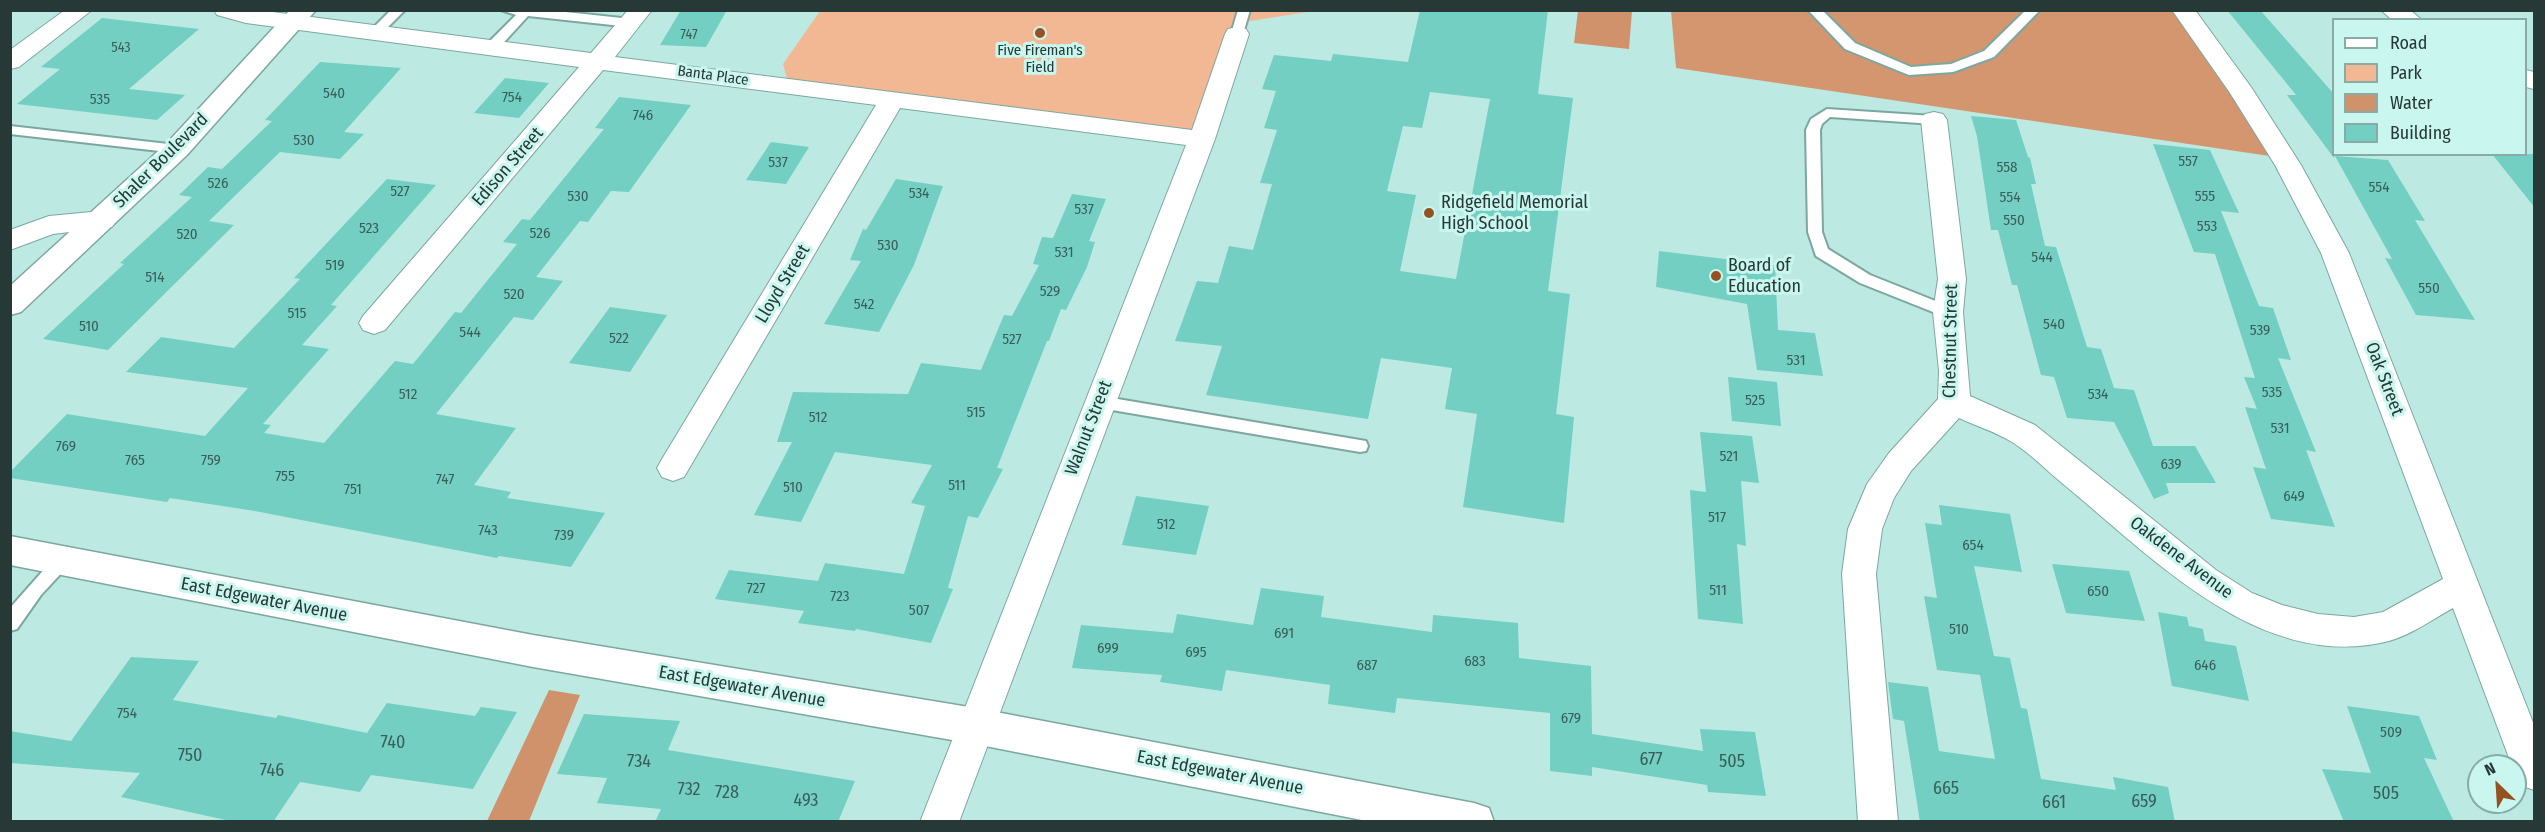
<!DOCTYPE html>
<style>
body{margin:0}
#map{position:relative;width:2545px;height:832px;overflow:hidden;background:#bceae2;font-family:"Fira Sans Condensed",sans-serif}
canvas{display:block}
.frame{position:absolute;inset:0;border:12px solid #273936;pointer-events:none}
.legend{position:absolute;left:2332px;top:18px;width:195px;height:138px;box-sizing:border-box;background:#c9f7ef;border:2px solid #88aba5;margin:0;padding:8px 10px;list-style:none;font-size:18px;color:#273936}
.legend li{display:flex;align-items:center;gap:12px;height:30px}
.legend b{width:30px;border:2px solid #88aba5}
.north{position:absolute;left:2467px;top:754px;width:60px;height:60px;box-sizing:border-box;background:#c9f7ef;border:2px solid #88aba5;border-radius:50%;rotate:335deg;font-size:16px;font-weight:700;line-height:24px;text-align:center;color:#273936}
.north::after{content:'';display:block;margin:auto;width:21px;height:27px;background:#955221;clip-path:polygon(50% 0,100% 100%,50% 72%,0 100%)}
</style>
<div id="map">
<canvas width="2545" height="832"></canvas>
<div class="frame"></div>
<ul class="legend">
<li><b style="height:8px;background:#fff"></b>Road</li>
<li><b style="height:16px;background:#f2b894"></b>Park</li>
<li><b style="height:16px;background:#cf926b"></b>Water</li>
<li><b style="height:16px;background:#72cfc1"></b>Building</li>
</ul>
<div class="north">N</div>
</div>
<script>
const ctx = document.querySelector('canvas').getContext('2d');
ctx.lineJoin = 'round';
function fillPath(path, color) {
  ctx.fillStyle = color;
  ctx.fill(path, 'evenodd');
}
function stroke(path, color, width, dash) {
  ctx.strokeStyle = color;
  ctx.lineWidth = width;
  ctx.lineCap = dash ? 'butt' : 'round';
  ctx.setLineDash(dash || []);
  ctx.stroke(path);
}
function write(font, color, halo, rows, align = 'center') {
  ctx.font = font + ' "Fira Sans Condensed",sans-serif';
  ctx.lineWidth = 6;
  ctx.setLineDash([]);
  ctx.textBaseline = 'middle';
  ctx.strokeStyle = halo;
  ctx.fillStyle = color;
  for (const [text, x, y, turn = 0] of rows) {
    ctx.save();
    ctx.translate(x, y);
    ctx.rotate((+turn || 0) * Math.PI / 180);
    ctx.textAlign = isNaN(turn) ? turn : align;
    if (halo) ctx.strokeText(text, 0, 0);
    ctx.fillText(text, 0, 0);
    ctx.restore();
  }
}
fillPath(new Path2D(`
 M820,11H1314L1244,22L1202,139L790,89L783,64Z`), '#f2b894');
fillPath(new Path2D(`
 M1671,11H2183L2283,158L1676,68Z`), '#d3966f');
fillPath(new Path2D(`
 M1578,11H1632L1629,49L1574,43Z
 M549,690L580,695L529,821H487Z`), '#cf926b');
fillPath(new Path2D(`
 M681,10H727L706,47L660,45Z
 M1420,10H1548L1538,94L1573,98L1548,291L1570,294L1556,414L1574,417L1564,523L1463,507L1477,414L1445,409L1452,368L1381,358L1368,419L1206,395L1222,346L1175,341L1197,281L1218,283L1229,246L1253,250L1272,184L1260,183L1277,130L1264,128L1276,91L1262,89L1274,55L1331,61L1333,54L1408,62ZM1430,92L1490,99L1456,279L1400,271L1416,195L1387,191L1403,126L1422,128Z
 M2227,10H2260L2334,94V158L2287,95H2296Z
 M102,18L199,29L129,89L185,95L157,120L17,104L60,69L41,67Z
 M320,62L401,68L344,132L364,134L340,159L280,152L209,221L234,225L108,350L43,339L124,264L120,263L192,197L179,195L208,167L222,169L272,121L265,120Z
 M505,78L549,83L519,118L474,113Z
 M619,97L691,105L629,192L611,191L588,222L580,221L536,277L563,281L533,320L514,317L436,414L516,428L474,485L511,492L507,498L605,513L571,567L499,556L497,558L255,511L170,498L167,502L10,478V472L67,414L205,436L248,388L126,372L161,337L234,348L300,279L294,278L387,179L436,185L331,305L337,306L302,345L329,349L263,424L271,425L264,433L324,443L395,361L413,364L455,312L461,313L517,244L503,242L522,219L530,220L604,129L595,128Z
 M1971,116L2016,120L2028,157L2030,158L2036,184H2031L2045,246L2056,247L2087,347L2101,349L2114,388L2134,390L2153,446H2195L2216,483H2166L2169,493L2154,499L2114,422L2067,418L2054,377L2041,375L2017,285H2012L1998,230H1991L1977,136Z
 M771,142L809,147L786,184L746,180Z
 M2153,144L2210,150L2239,213L2221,211L2259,306L2273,308L2291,360L2278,358L2316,452L2306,450L2335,527L2271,519L2253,467L2266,469L2245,407L2257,409L2244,377L2255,378L2215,254L2194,252Z
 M2492,154H2535V208Z
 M2335,156L2388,160L2425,221L2415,220L2475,320L2416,315L2385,258L2392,259Z
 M896,179L943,186L914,265L879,332L824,324L861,261L850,260L863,229L866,230Z
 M1072,194L1106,199L1089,241L1095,242L1087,267L1066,310L1061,309L1049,341H1047L997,468L1003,469L978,518L968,516L948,588L953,589L931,643L856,629L855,631L798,623L804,611L715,599L729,570L818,581L825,563L904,574L925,506L911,503L932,465L835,452L801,522L754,515L792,442H777L793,392L908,394L921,363L981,370L1004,315L1012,316L1039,265L1033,264L1042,237L1053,238Z
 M1659,251L1775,265L1778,330L1815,333L1823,376L1757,370L1747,304L1656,287Z
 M610,307L667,315L630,372L569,363Z
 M1728,377L1777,382L1781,426L1732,421Z
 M1700,432L1752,436L1759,483L1741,481L1746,546L1737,544L1743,624L1698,619L1690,490L1706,492Z
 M1136,496L1209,506L1196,555L1122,545Z
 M1939,505L2010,514L2022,572L1974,566L1994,656L2010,658L2021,708L2027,709L2041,779L2116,790L2113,777L2168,787L2175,822H1920L1904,721L1893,719L1888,682L1928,687L1939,751L1995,759L1980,675L1937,670L1924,596L1937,598L1925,523L1942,525Z
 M2052,564L2129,571L2145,621L2066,613Z
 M1261,588L1324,596L1321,617L1432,632L1433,615L1518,623L1519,658L1591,666L1592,734L1703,751L1700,729L1755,732L1766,796L1708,792L1707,785L1592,767V776L1550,771V713L1397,698L1395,713L1328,704L1330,685L1226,670L1222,691L1160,682L1162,675L1072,668L1081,625L1173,633L1177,614L1253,625Z
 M2158,612L2187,617L2189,626L2203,629L2205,641L2236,646L2249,701L2172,686Z
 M131,657L199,661L173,700L276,718L278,715L367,733L387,703L475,716L481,707L517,712L473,789L371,775L360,792L300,782L273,822H235L121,797L140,773L10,763V731L71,741Z
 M2347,706L2419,716L2437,760L2424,758L2454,822H2344L2322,769L2371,773Z
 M584,714L680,721L668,750L855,781L838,822H655L661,809L597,803L607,778L557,774Z`), '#72cfc1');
const lane = new Path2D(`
 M391,10H405L380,35H372L370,32L372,29Z
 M501,10H547L631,19L637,23L631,27L528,16L496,51H486L485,48L486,45L516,15Z
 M1238,10H1250L1243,34L1237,38L1231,34Z
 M1808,10H1822L1855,43L1911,67L1951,64L1984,51L2026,10H2040L1994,57L1953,72L1909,75L1845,49Z
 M1827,109L1934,116L1941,120L1934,124L1830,117L1822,124L1820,130L1822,232L1828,249L1870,275L1953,308L1956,312L1953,316H1943L1860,283L1816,256L1808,232L1806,130L1811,119Z
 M10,126L177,145L184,149L177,153L10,134Z
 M1100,396L1360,440L1366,441L1368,446L1366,451L1360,452L1100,408L1094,406L1092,402L1094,398Z
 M62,554L68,556L71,561L68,566L41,595L17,629L10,631V608L56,556Z`);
const street = new Path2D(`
 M65,10H92L19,67L10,69V50Z
 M214,10H257L591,53L628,10H652L615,57L1192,130L1225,34L1228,29L1237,27L1246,29L1249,34L1215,139L959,822H920L1186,145L900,108L684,477L673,481L662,477L657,468L662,459L876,105L603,70L385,330L374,334L363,330L359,323L363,316L579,67L246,23L217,15Z
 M2172,10H2195L2251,87L2301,165L2349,253L2534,725V790L2520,785L2515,773V766H2512L2453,608C2433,619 2411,635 2389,641C2261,674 2151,556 2062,483C2046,470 2030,453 2012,442C1996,432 1976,426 1959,418L1911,471L1894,498L1882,529L1876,574L1898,822H1858L1842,574L1848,529L1867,484L1889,453L1938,399L1939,371L1933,312L1938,279L1921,120L1925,114L1934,112L1943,114L1947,120L1966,279L1963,312L1970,396L2035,425L2216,570L2252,593L2282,605L2318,614L2354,617L2383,612L2443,579L2321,253L2275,165L2230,93Z
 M2381,10H2410L2422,20H2392Z
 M2526,70L2534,72V89L2526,87Z
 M102,211L112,213L116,220L112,227L53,234L10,250V230L49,216Z`);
const secondary = new Path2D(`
 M290,10H316L187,155L21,312L10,315V286L167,143Z
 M10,536L533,635L975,708L1474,803L1489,808L1494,822H1372L975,744L533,667L10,565Z`);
stroke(lane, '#7ca7a0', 4);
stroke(street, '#7ca7a0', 2);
stroke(secondary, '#7ca7a0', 3);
fillPath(lane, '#fff');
fillPath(street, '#fff');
fillPath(secondary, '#fff');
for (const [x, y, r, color] of [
 [1040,33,6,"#955221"],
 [1429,213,6,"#955221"],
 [1716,276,6,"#955221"]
]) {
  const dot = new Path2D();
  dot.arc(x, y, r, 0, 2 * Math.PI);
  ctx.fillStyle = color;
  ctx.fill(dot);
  stroke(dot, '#c9f7ef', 2);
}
write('14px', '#3a5e59', null, [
 ["747",689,35],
 ["543",121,48]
]);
write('15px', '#273936', '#c9f7ef', [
 ["Five Fireman's",1040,51],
 ["Field",1040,68]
]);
write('15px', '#273936', '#c9f7ef', [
 ["Banta Place",713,76,8]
]);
write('15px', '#3a5e59', null, [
 ["540",334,94],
 ["754",512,98],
 ["535",100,100],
 ["746",643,116],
 ["530",304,141],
 ["557",2188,162],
 ["537",778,163],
 ["558",2007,168],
 ["526",218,184],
 ["554",2379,188],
 ["527",400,192],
 ["534",919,194],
 ["530",578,197],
 ["555",2205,197],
 ["554",2010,198],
 ["537",1084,210],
 ["550",2014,221],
 ["553",2207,227],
 ["523",369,229],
 ["526",540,234],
 ["520",187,235],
 ["530",888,246],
 ["531",1064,253],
 ["544",2042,258],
 ["519",335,266],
 ["514",155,278],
 ["550",2429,289],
 ["529",1050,292],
 ["520",514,295],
 ["542",864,305],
 ["515",297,314],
 ["540",2054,325],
 ["510",89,327],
 ["539",2260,331],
 ["544",470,333],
 ["522",619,339],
 ["527",1012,340],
 ["531",1796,361],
 ["535",2272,393],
 ["512",408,395],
 ["534",2098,395],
 ["525",1755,401],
 ["515",976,413],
 ["512",818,418],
 ["531",2280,429],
 ["769",66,447],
 ["521",1729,457],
 ["765",135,461],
 ["759",211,461],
 ["639",2171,465],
 ["755",285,477],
 ["747",445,480],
 ["511",957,486],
 ["510",793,488],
 ["751",353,490],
 ["649",2294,497],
 ["517",1717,518],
 ["512",1166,525],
 ["743",488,531],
 ["739",564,536],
 ["654",1973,546],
 ["727",756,589],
 ["511",1718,591],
 ["650",2098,592],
 ["723",840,597],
 ["507",919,611],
 ["510",1959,630],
 ["691",1284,634],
 ["699",1108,649],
 ["695",1196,653],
 ["683",1475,662],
 ["687",1367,666],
 ["646",2205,666],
 ["754",127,714],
 ["679",1571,719],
 ["509",2391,733]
]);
write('18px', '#273936', '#c9f7ef', [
 ["Shaler Boulevard",161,161,-45],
 ["Edison Street",508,167,-49],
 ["Lloyd Street",783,284,-59],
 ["Chestnut Street",1951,341,-89],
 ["Oak Street",2384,379,69],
 ["Walnut Street",1089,428,-69],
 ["Oakdene Avenue",2181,558,37],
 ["East Edgewater Avenue",264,600,11],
 ["East Edgewater Avenue",742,687,10],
 ["East Edgewater Avenue",1220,773,11]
]);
write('18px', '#273936', '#c9f7ef', [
 ["Ridgefield Memorial",1441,203],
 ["High School",1441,224],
 ["Board of",1728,266],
 ["Education",1728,287]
], 'left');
write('18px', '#3a5e59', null, [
 ["740",393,743],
 ["750",190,756],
 ["677",1651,760],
 ["734",639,762],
 ["505",1732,762],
 ["746",272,771],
 ["665",1946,789],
 ["732",689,790],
 ["728",727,793],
 ["505",2386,794],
 ["493",806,801],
 ["659",2144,802],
 ["661",2054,803]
]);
</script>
